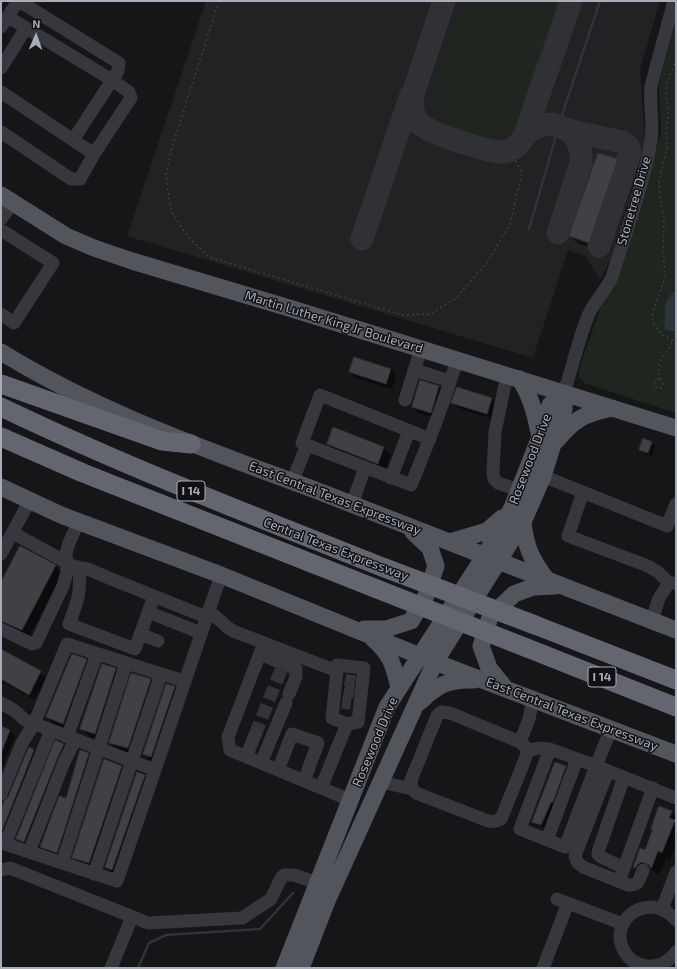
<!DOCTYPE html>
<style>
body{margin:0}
#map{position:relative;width:677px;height:969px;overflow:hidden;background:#161618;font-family:"Exo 2",sans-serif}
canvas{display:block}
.frame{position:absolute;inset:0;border:2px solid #a8adb8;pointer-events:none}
.north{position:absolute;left:16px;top:16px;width:40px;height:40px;-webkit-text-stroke:3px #111113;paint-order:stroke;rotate:2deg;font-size:11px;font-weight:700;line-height:16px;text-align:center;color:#a8adb8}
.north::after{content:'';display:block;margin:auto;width:14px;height:18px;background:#a8adb8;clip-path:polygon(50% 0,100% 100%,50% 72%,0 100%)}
</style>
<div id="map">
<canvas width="677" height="969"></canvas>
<div class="frame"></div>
<div class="north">N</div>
</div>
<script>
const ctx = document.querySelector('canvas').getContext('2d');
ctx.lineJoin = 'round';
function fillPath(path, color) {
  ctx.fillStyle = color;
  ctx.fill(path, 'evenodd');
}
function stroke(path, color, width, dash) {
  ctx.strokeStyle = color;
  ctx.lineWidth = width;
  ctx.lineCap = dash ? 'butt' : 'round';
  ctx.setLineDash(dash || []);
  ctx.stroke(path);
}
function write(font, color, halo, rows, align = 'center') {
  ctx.font = font + ' "Exo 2",sans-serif';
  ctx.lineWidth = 3;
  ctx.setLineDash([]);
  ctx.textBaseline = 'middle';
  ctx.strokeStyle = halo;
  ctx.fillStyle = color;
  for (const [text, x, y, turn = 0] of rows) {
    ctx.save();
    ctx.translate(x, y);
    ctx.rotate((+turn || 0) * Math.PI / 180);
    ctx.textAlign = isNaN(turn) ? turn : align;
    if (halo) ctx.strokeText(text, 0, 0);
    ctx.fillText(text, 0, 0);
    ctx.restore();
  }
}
fillPath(new Path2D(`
 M206,1H660L640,69L645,143L612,257L600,280L585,256L568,250L533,358L127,236Z`), '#222225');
fillPath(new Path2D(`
 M463,1H561L525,108C520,119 514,128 504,133C478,146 438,127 435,97C433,81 441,65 446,50C452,34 457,17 463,1Z
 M676,17V413L584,383L579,377V369L600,309L621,272L661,132L659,85Z`), '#1e261f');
fillPath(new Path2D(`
 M676,290V331H669L664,329C668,312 659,303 676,290Z`), '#2c353c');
fillPath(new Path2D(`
 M599,154L618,160L625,168L596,250L577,243L570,236Z
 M391,369L396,375L392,389L356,378L350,372Z
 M439,387L444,392L436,418L418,413L413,407Z
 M492,399L497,404L493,419L458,408L452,403Z
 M334,428L384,448L391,456L385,470L335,451L328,444Z
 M643,440L652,443L655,446L652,456L643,453L640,450Z
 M55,566L62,574L29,637L1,625V584Z
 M1,651L40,672L46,678L34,700L1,681Z
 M86,660L94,667L71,731L55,725L47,717Z
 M115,669L123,676L102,741L89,736L81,729Z
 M150,680L158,688L135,755L118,750L110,743Z
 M174,687L180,693L157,762L149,760L144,754Z
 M1,728L9,730L15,736L1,770Z
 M63,745L71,753L24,846L17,839Z
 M29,749L34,750L41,758L1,847V812L9,798Z
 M88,754L96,761L64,860L49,854L42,847Z
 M121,767L129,774L97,870L81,865L73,857Z
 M565,767L569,770L545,828L537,825L534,821Z
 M144,776L152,783L113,874L106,867Z
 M671,812L676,816V843L670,860L666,858L659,875L650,869L641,875L634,867Z`), '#0007');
stroke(new Path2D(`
 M562,115L600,1
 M529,229L556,136
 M138,968L149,943L166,935L260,929L293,893`), '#2c353c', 2.5);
stroke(new Path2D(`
 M444,1L413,94C411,105 412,116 420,124C429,133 492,154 504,152C514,150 521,143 525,135L571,1
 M525,135L533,129L544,125L553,124L571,131L622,142L629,147L630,153L599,246
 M558,233L581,163C582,149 579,142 571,131
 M362,239L411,95`), '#303135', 23);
const building = new Path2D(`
 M598,153L618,159L589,243L569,236Z
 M354,357L391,369L386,384L349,372Z
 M420,380L439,386L431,413L412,407Z
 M457,387L492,398L487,414L451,403Z
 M333,427L384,447L378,464L327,444Z
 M643,438L652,442L648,453L639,450Z
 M20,546L56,565L22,630L1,621V582Z
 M1,649L41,671L29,695L1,679Z
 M72,654L87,659L63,724L46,717Z
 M102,664L116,668L95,734L80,729Z
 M131,673L151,679L128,748L109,743Z
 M166,684L175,686L151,757L143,754Z
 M1,726L10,730L2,751H1Z
 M55,740L64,744L57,759L24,842L16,839Z
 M29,747L34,750L1,833V809L4,801L8,797Z
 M80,750L89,753L57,853L40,847L59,796L66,798Z
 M104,759L122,766L89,863L72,858Z
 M555,762L566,766L553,802H551L541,825L532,822Z
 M137,772L145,775L112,870L105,867Z
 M659,806L672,811L669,818L675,820L662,853L658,851L651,869L649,865L642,862L638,864L635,868L633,867L640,848L645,850L653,829H651Z`);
fillPath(building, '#404145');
stroke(building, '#303034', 1);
stroke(new Path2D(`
 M345,680L355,682
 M344,691L354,693
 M342,702L351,703
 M255,735L281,670`), '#333438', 13, [13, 6]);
stroke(new Path2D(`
 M219,1L171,150L166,176L171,211L188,237L209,257L402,315L431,314L456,298L488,261L510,224L522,173L510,150
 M676,59L667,84L666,95L669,110L666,132L667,148L659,182L660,194L664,220L663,248L665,278L654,308L652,317L654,325L663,335L676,342
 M659,378L655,382V386L658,388H661L663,384C662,381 659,379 659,376C655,357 670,354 672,341`), '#3d3f44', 1.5, [2, 3]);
stroke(new Path2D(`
 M1,27L18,1
 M1,68L26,28
 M1,92L73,140L118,71L119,63L19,1
 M1,132L71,179H80L94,154L131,98L129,92L112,80L8,17
 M73,140L94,154
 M1,219L13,203
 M1,230L53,263L14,323L1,314
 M414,370L450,381
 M507,375L495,432L493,472L494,479L498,483L519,490
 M564,393C572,368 578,341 588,316C594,301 606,291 612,277C626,232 643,186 651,141C654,122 649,105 651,86L674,1
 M405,400L421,349
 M430,439L320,395L302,443L411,485C428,444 444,403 457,360
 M543,476L667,526L676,504
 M391,478L409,431
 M292,482L307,445
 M583,492L568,536L648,566L658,572L669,583
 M352,504L365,468
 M13,533L75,567L88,569L104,576L206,617
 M1,554L30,500
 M79,567C81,593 78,600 69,624L135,649L154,596
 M208,611C217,616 224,626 233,631L337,671L332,718L347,724L321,788
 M148,612L201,633
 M652,621L659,598L669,583H676
 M1,629L32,644L36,643L63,586L67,572L66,554L69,543L79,521
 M140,634L158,641
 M264,643L228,737L230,750L350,800
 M260,654L296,669V677L289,694
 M337,671V665L364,668L358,722L347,724
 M1,703L15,711L25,720L155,770L221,575
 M441,712L450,713L520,742L527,748L526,757L501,819C496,822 493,822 488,821L416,793L412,789L411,780L437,716Z
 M51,730L5,844L117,881L155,770
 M67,737L97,654
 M520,742L529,719L533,699
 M550,749L520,829L565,847L596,766L676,798
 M527,751L539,748L550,749L596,766L611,729
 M246,757L255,735
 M261,763L286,703
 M278,770L292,734L318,743L304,781
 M608,771L575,856L577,862L583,867L628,885C640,886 639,879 643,870
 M624,777L599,849L598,854L601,857L624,868
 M381,782L412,789
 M1,794L22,743L34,724L67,644L161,674
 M547,840L577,759
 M29,852L64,762L75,740
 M62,863L126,663
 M1,870L10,868L148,923L242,918L271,899L281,878L284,875H294L317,883
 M94,874L161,674L185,681
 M621,876L653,788
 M557,899L623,924
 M662,909L676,872
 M676,920C648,888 604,922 626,954C631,961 639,965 647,966C659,967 669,962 676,952
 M111,968L132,917
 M543,968L568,903`), '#37383d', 13);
stroke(new Path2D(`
 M1,195L66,236L94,248L132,261L289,308L676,428
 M1,352C101,414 214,452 323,493C441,538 558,585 676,630
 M520,379C532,399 535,414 540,437
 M557,440C575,418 585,414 612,408
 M1,487L61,515L221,575L435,662L676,754
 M523,522C526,548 531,559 547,580
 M450,542L487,531L502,518
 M364,629H386L411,621L425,598L436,566L430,548L413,532
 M373,639C391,654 394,666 399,688
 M505,688L489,668L481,646L490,617L514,594L533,587L556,586
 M420,702C437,685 449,679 474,680
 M284,968L387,707L485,555L512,508L543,429L550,405L564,393
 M301,968L327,901L435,662L523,522L543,476L564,409V393`), '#53555c', 17);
stroke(new Path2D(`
 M1,384L162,441L191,444
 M1,407C126,467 256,517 385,568
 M1,437L83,473L377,589
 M535,625L676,680
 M527,648L676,707`), '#63666e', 19);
stroke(new Path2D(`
 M385,568L535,625
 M377,589L527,648`), '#63666e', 19);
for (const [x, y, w] of [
 [191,491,28],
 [602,677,28]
]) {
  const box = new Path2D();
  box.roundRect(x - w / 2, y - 10, w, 20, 3);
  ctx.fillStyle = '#111113';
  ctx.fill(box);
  stroke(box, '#a8adb8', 1);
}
write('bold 12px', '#a8adb8', null, [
 ["I 14",191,491],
 ["I 14",602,677]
]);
write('13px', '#a8adb8', '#111113', [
 ["Stonetree Drive",634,201,-74],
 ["Martin Luther King Jr Boulevard",334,322,17],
 ["Rosewood Drive",530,459,-69],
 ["East Central Texas Expressway",335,498,21],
 ["Central Texas Expressway",336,549,21],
 ["East Central Texas Expressway",572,714,21],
 ["Rosewood Drive",375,742,-67]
]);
</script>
